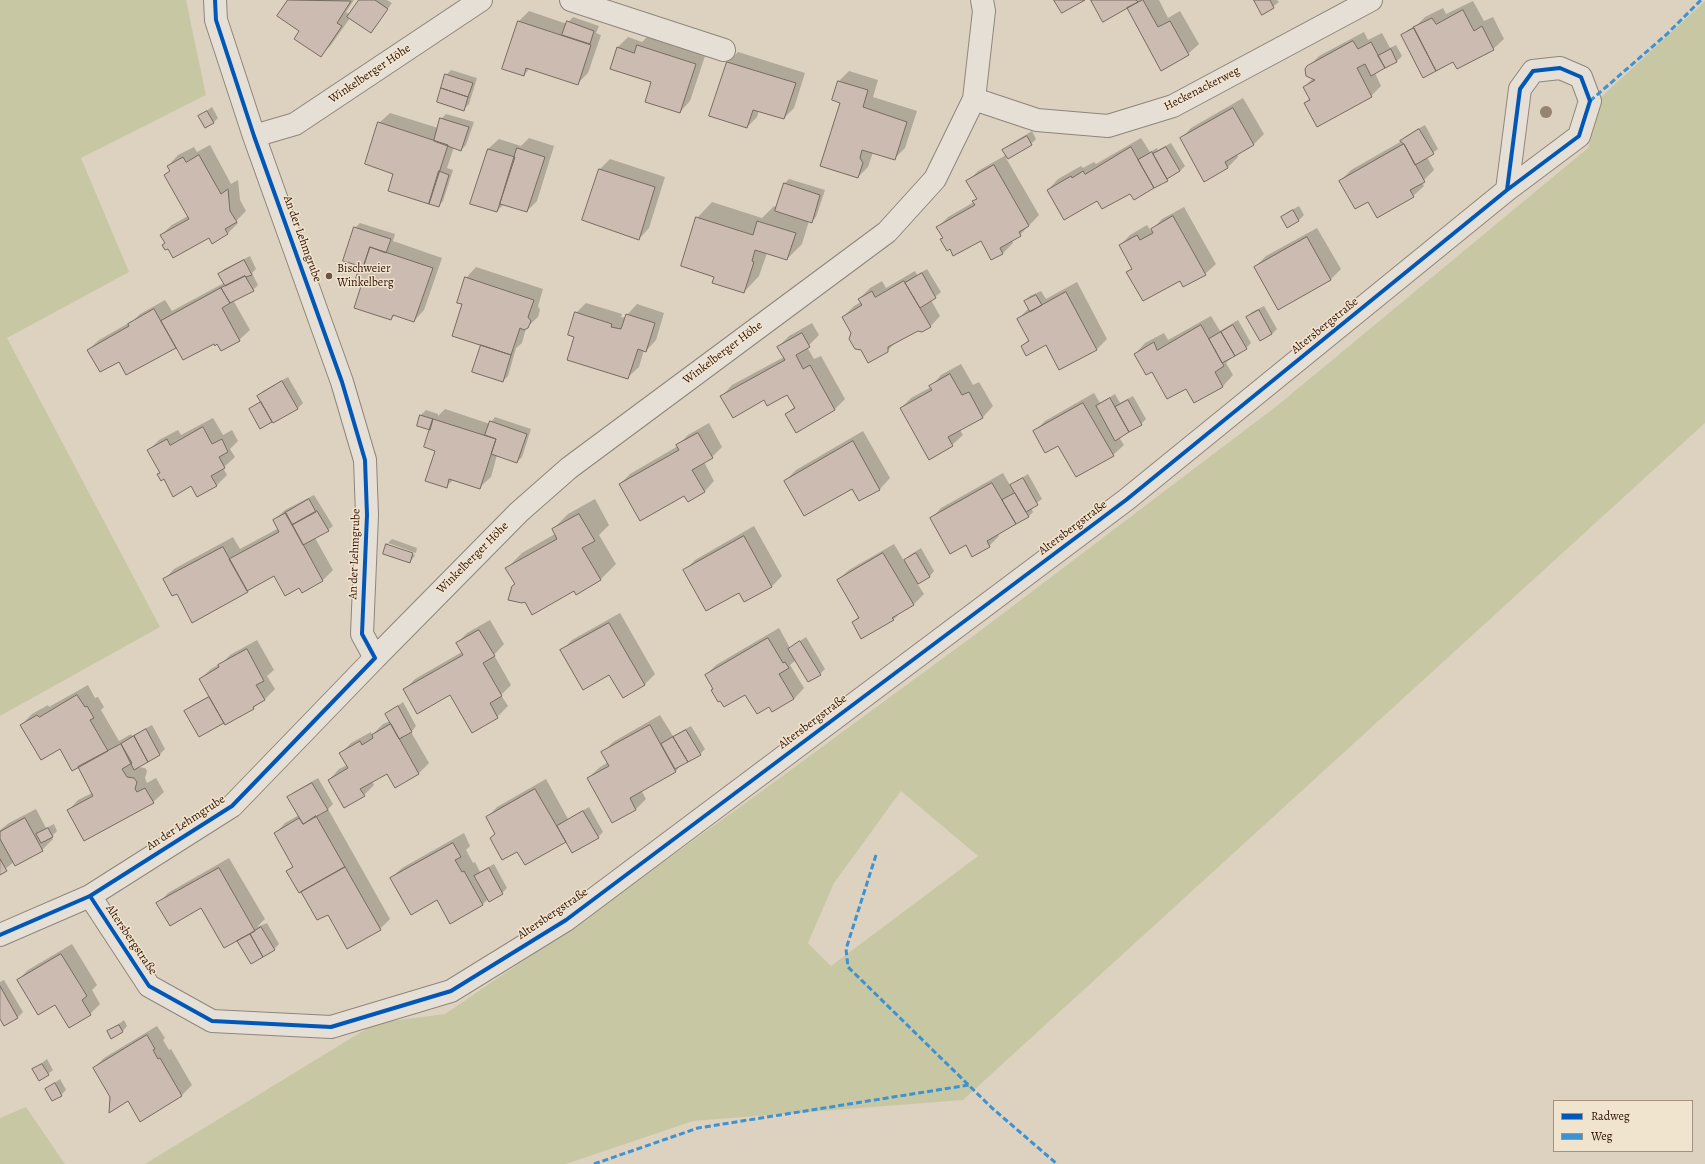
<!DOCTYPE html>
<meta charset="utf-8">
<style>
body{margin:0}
#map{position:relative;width:1705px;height:1164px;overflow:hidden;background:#ddd2c0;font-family:Alegreya,serif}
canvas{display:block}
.legend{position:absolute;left:1553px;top:1100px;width:140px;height:52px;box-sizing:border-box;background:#f1e4ce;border:1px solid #a3907e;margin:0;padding:5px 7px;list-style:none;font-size:12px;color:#2f1105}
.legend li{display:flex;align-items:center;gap:8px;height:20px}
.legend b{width:20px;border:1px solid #a3907e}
</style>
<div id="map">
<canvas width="1705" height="1164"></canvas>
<ul class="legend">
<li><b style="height:5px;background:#0057b8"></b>Radweg</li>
<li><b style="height:5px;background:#3d92d1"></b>Weg</li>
</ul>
</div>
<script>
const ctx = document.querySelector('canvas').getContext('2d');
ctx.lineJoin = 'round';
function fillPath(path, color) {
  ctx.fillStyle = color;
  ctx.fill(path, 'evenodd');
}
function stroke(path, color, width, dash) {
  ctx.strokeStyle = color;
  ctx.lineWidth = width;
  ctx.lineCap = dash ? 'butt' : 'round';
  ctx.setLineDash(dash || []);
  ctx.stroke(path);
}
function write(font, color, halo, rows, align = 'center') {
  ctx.font = font + ' Alegreya,serif';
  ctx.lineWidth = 3;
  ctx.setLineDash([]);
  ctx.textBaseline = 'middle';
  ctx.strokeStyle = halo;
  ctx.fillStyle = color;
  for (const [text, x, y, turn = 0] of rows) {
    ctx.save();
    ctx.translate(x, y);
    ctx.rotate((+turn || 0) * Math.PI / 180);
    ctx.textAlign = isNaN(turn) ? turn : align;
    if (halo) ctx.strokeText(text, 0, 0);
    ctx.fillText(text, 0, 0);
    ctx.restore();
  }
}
fillPath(new Path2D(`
 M0,0H186L206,95L81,158L129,272L7,338L160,627L0,716Z
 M1705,1V423L963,1100L693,1121L566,1164H145L376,1023L445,1014L577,924L751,799L976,634L1278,405L1588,148L1599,99ZM901,791L978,856L831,966L808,943L834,883Z
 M26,1107L65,1164H0V1118Z`), '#c8c7a4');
fillPath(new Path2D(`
 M288,0H354L346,12L350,15L360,0H387L392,3L371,32L350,18L331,45L321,55L301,30L278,15Z
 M1092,0H1159L1168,18L1180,11L1199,44L1188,54L1127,7Z
 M1255,0H1277L1279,2L1263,14Z
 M1473,1L1484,21L1493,17L1504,39L1493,49L1454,61L1403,35L1408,30L1417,25L1425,17L1443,8L1446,14Z
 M529,11L567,24L573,17L599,26L596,33L601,35L588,73L577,84L530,68L524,75L519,21Z
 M1364,32L1368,40L1382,33L1390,48L1396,45L1402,56L1397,61L1375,73L1381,86L1371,96L1305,103L1310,98L1304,87L1313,78L1308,67L1319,56Z
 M648,36L706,53L690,101L680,112L617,48L628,37L642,42Z
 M738,52L805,73L794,108L784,118L759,110L757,117L747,127L710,116L728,62Z
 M451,70L477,78L469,104L464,109L446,75Z
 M849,71L878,80L873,97L917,111L905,148L894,159L873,152L868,167L858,177L842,102L833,99L839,81Z
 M1243,98L1264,134L1253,145L1237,154L1238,157L1228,167L1205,180L1181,139L1191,128Z
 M212,107L218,118L213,123L199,116Z
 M390,113L438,128L441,119L446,114L474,122L466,145L461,150L454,147L447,168L453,170L443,201L438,206L395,173L379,123Z
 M1425,125L1438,149L1427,157L1434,170L1422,182L1424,186L1413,196L1369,201L1340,181L1351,170L1402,141L1401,140L1406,136Z
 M1032,131L1036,139L1031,144L1006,158L1039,215L1020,235L1012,240L1013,243L1003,253L992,259L981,240L950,248L941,239L944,237L938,227L948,217L974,202L977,198L968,181L978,171L1006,155L1004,150L1009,145Z
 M529,138L554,146L537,201L527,211L504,204L497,211L472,203L488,149L499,139L521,146Z
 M1141,138L1150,152L1157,148L1158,150L1171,143L1185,166L1180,171L1153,187L1098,200L1048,190L1058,179L1081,166L1083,168L1094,162L1096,164Z
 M210,145L231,184L238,180L240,200L246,211L236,221L238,223L227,234L209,236L168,248L163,245L166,242L161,235L172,225L188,216L165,175L170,170L168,166L178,155L194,147L197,152Z
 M610,159L665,177L649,228L639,239L584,219L600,169Z
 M789,179L825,190L816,217L811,222L809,221L802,244L787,259L767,253L759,276L744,292L716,276L697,218L712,202L762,218L774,206L777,207L784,184Z
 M1299,206L1304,215L1299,220L1287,227L1282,218L1287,213Z
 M1184,207L1216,264L1205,274L1180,280L1128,273L1132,268L1120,245L1130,235L1147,225L1151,231L1162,219Z
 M360,223L395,234L393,241L442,258L424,310L414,321L395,315L391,319L363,282L355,228Z
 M1317,228L1341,269L1330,280L1255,267L1266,256Z
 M250,256L256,269L252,273L258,285L253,290L233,300L250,330L239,340L176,347L126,374L119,361L88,350L99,340L134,320L140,314L165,300L172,311L224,283L220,274L224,269Z
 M476,267L543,289L538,306L540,310L538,317L526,328L522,343L516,348L508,376L503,381L482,346L464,304L466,278Z
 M927,269L941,292L931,300L940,316L930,327L918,329L897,341L887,351L852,333L843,317L854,306L861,302L859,299L870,288L882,281L886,288L915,271L917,275Z
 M1077,282L1107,339L1097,349L1060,369L1046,344L1022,346L1029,339L1018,319L1029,308L1025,301L1030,296L1041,291L1046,299Z
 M586,303L622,314L621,317L626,318L627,315L637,304L664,313L656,340L646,351L644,350L639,367L628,377L575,336L576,313Z
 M1264,306L1277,329L1272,334L1260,340L1247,317L1252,312Z
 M1211,316L1220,331L1238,320L1251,343L1246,348L1233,356L1226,363L1233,375L1223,386L1194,402L1186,388L1153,371L1135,354L1145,343L1164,333L1168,340Z
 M812,323L819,335L807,347L814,359L821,356L845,399L835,409L796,431L787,414L795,406L787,393L764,399L722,396L732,385L784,357L778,347L789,336Z
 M961,364L973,385L979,382L993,406L983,417L960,430L963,435L952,445L901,408L911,398L931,387L941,375Z
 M288,377L303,403L298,408L260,427L250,409L261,401L258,396L263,391Z
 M1094,393L1100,403L1115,394L1120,403L1133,396L1146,419L1141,424L1119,437L1124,445L1113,455L1058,445L1034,432L1045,421Z
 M445,409L490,424L495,417L531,429L522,457L517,462L497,455L491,477L480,487L454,479L447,486L436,450L432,427L421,415L426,410L438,414V416Z
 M213,418L223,435L232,430L238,441L230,449L235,457L223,468L227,475L216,486L192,485L164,478L159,474L161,472L149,450L159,440L178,430L181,435Z
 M709,423L722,447L712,457L704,462L714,481L704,492L685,495L620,484L630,474L678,446V445L688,435Z
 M863,431L890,478L880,489L860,500L853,488L785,481L796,470Z
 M1003,473L1011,487L1017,481L1028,474L1042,499L1031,507L1033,512L1028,517L998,534L999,536L989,546L966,544L931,519L941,508Z
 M314,495L333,526L328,530L315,538L333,570L322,581L300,587L274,575L177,592L164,580L174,569L233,537L240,549L279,528L274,520L285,510Z
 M595,499L609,525L599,535L616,564L600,580L574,589L516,584L507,568L522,553L555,534L553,529L568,514Z
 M754,526L782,576L772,586L744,601L739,591L685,570L695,560Z
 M392,539L417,548L416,553L388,543V546L415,555L414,557L409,562L384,553L387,544Z
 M894,544L904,561L910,555L921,548L934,571L930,576L917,583L924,594L913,605L901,612L893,620L853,622L859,616L838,580L849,570Z
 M620,613L655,674L645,684L623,696L609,674L562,650L572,640Z
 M490,620L504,644L494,655L511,685L501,695L508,706L497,717L472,731L451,693L405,689L415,679L462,652L457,643L467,633Z
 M779,628L790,648L806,637L825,669L820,674L796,660L790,665L804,688L794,699L769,706L746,694L714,689L706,675L716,665Z
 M257,640L274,670L267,676L275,689L265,699L253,708L225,723L186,711L191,706L210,696L200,679L211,669L223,662L230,655Z
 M88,685L95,698L98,697L104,707L101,710L119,741L131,734L132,736L152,725L165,749L160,754L137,767L145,768L147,771L145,778L147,783L156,778L164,792L153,802L68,811L78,800L92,793L78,766L60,747L21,725L32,714L48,705L49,707Z
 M403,702L416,726L411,732L429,763L419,773L387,772L372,781L374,785L364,795L329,780L339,769L347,765L340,754L351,743L371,732L372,735L383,724L390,721L386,714Z
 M660,715L673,736L691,726L705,749L700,754L682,764L676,771L641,790L646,799L636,809L613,822L588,778L599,768L608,762L603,752L613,742Z
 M318,778L333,804L328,809L390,919L380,929L328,913L317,919L301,890L288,871L293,865L275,834L285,823L299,815L289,797L294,792Z
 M546,779L568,819L589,807L603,832L598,837L566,841L517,851L491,838L496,833L487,818L497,807Z
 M36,809L46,828L54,824L57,831L51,837L53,839L42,850L14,862L0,873V830L9,823Z
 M464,833L470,846L466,850L473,863L475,862L480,872L494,864L507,888L502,893L488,899L482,905L437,899L391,878L402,868Z
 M229,858L265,919L257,927L267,923L279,944L274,949L251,963L237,940L201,907L158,904L168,893Z
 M72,944L97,985L92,990L100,1004L90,1014L56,1004L18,980L28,970Z
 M4,980L23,1012L18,1017L4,1025L0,1017V982Z
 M124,1020L127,1026L123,1031L108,1032Z
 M157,1026L165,1038L163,1040L169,1050L171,1049L192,1085L182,1095L140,1120L128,1100L111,1096L94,1068L104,1058Z
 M47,1059L53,1070L48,1074L33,1070Z
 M60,1079L66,1090L61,1095L46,1089Z`), '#0003');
const building = new Path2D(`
 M288,0L351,1L337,23L342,26L321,57L294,39L299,31L277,16Z
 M359,0H375L388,9L371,33L347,17Z
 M1054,0H1085L1062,13Z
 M1091,0H1136L1138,2L1103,22Z
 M1143,0L1158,27L1170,21L1189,55L1161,71L1127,8Z
 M1254,0H1270L1274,8L1262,15Z
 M1463,10L1474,31L1482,26L1494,50L1457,69L1453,62L1436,71L1413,27L1432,18L1436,24Z
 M518,21L591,45L578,85L526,68L524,76L502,69Z
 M567,21L594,31L590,44L562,35Z
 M1414,28L1436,71L1423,78L1401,35Z
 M1353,41L1358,49L1371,42L1385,68L1371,76L1365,64L1357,68L1372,97L1317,127L1304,103L1310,100L1303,87L1315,80L1306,76L1305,69L1307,66Z
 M637,45L696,64L680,113L645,102L651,82L610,69L617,47L634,53Z
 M1391,49L1397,62L1385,68L1378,56Z
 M727,62L796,83L784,119L753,110L747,128L709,116Z
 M445,74L473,83L468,97L441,88Z
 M838,81L868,90L863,107L907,122L895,160L862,150L860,158L863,163L858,178L820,166L840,103L832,100Z
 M441,88L468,97L464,111L437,102Z
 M1233,108L1254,145L1225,162L1228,168L1204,182L1180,138Z
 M207,111L214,123L205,128L198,116Z
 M440,118L469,127L461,151L434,141Z
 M378,122L448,145L429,204L388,191L393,174L365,164Z
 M1419,129L1434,154L1415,165L1404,144L1400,141Z
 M1027,136L1032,145L1008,159L1002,150Z
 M1404,144L1425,182L1410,190L1414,197L1377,218L1368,202L1355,209L1339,181Z
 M1131,147L1154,188L1134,200L1130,194L1102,209L1097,201L1064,220L1047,190L1071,176L1072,178L1083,171L1085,174Z
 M1166,147L1180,171L1167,179L1153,154Z
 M517,148L545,157L527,212L500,204Z
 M488,149L515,157L497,212L470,204Z
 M1152,152L1168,181L1154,188L1138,160Z
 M199,155L221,194L228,189L230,211L237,222L225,229L228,234L212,244L209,238L173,258L168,249L165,250L162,245L165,243L160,235L189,219L164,175L170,171L167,166L183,157L186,162Z
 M994,165L1029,226L1019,232L1021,236L1000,248L1003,254L991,260L981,241L953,256L950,249L947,251L940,239L943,238L936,227L975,205L972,201L977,199L966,181Z
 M599,169L655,187L639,240L582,220Z
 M439,171L449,175L439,207L429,204Z
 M784,183L820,195L812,223L775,211Z
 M1293,210L1299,221L1287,228L1281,217Z
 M1173,216L1206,275L1183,287L1180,281L1143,301L1126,272L1132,269L1119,245L1137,235L1140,240L1153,233L1151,229Z
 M696,217L753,235L757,221L796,233L787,260L755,250L752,261L754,262L744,293L712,283L714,277L681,266Z
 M354,227L391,239L386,253L370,247L363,267L343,261Z
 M1307,237L1331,280L1278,310L1254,267Z
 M370,247L433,268L414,322L393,315L391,320L354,308L362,283L355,280L360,266L363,267Z
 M244,260L252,275L246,277L245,276L225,286L218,274Z
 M922,273L936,298L920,308L905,283Z
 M245,276L254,291L230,303L221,288Z
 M465,277L534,300L528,317L531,321L528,328L524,330L520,328L511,355L452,336L462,304L457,303Z
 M904,281L931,327L922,332L918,331L888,347V352L868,363L861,350L855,349L849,339L851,333L842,317L862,305L858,299L872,291L875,297Z
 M221,288L230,303L222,308L240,341L221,351L217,344L215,346L214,344L183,360L161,321Z
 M1066,292L1097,350L1059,370L1046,345L1026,356L1021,346L1029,341L1017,319Z
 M1036,295L1042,305L1030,312L1024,301Z
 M154,309L176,348L126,375L119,362L100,372L87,350L129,326L128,324Z
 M1259,310L1272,334L1260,341L1246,317Z
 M575,312L612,324L611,327L621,329L626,314L655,323L646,352L638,349L628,379L567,360L574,337L568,335Z
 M1201,325L1224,366L1215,372L1223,387L1194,403L1186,389L1167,399L1152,372L1146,375L1134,354L1154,342L1157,350Z
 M1233,325L1247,349L1235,356L1221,332Z
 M1221,332L1235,356L1222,363L1209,339Z
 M802,333L810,347L796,355L803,369L810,365L835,410L796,433L785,414L795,408L787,395L767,406L764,400L733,418L720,396L785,360L777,347Z
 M481,345L511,355L503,382L472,372Z
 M950,374L962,395L969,392L983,418L948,437L953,446L929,460L900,408L932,390L929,386Z
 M282,381L298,409L273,423L257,396Z
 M1110,398L1129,432L1115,441L1096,406Z
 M1128,400L1142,425L1129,432L1115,407Z
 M261,402L272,422L260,429L249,409Z
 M1083,403L1114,456L1076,477L1058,446L1045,453L1033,431Z
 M420,415L433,419L430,430L417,426Z
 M433,419L496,439L480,489L449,479L447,488L425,481L435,451L424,447Z
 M490,421L527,434L517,463L491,454L496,439L485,435Z
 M203,427L212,444L222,439L228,452L219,457L225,468L211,476L217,486L197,497L191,486L173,497L164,479L161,481L157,474L160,473L147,450L167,439L170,445Z
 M698,433L713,458L692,470L705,492L688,502L684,496L640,521L619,484L679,450L676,445Z
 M853,441L880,490L859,501L852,489L804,516L784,481Z
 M1023,478L1038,505L1026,512L1010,485Z
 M992,483L1016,524L987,541L990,547L972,557L966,545L950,554L930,518Z
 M1015,493L1029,517L1016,524L1002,500Z
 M309,499L316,512L292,525L285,513Z
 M317,511L329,531L303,545L292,525Z
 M286,513L323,581L302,593L299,588L285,596L274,576L247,591L229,559L279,532L273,520Z
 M579,514L595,541L582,548L601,580L576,595L574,591L532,615L525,602L522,603L508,600L512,586L515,584L505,568L557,539L552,529Z
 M744,536L772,587L744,602L739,593L706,611L683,570Z
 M386,544L413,553L410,563L383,554Z
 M223,547L248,592L192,623L177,594L172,596L163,579Z
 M883,553L914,605L892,618L894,620L861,639L852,622L859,618L837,580Z
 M916,553L930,577L918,584L904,560Z
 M609,623L645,685L623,698L609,675L583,690L560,650Z
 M479,630L495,656L483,663L502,696L490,703L498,718L472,733L450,695L417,714L403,689L463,655L456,643Z
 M768,638L783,663L785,662L789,668L779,674L794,699L772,712L769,707L757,714L745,695L724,707L720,701L718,702L711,690L713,689L705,675Z
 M800,641L821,675L808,682L788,649Z
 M247,649L264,681L256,685L265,700L253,707L254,709L225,725L199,679L219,667L218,665Z
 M77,695L85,707L87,706L94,718L90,720L108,751L72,771L60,749L41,760L20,725L37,715L39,717Z
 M209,697L224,723L199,737L184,711Z
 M398,706L412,732L399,739L385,714Z
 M391,724L419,774L395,788L387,774L360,789L365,796L344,808L328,780L348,768L339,753L360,741L362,745L373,738L372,735Z
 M650,725L676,772L630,798L636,810L612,823L587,778L609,766L601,752Z
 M146,729L160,755L148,762L134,736Z
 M686,730L701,755L688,762L673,737Z
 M134,736L148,762L134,770L121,744Z
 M673,737L688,762L675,769L661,744Z
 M121,744L132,763L122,769L127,777L134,778L137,782L135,789L137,792L145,788L154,803L84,841L67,810L93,796L78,767Z
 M312,783L328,810L303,824L287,797Z
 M535,789L566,842L525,865L517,852L502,860L490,838L495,834L486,817Z
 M583,811L599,838L572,853L557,826Z
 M316,816L345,867L299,893L286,871L293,867L274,833L299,818L303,824Z
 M25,818L43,851L15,866L0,839V832Z
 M48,828L53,837L41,843L36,834Z
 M453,843L461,857L455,860L462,872L464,871L483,905L450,924L437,900L411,915L390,878Z
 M0,859L7,871L0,875Z
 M345,867L381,930L347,949L328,915L317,920L301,892Z
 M219,868L255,931L224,948L201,908L170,926L156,903Z
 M489,868L503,894L489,902L474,876Z
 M261,927L275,950L263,957L250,934Z
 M250,934L263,957L251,964L237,941Z
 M61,954L87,996L82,1000L91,1015L69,1028L55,1005L38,1015L17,980Z
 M0,986L18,1018L4,1026L0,1019Z
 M119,1025L123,1032L111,1039L107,1031Z
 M147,1035L155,1049L153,1050L158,1059L160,1058L182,1096L140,1122L128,1101L109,1113L110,1097L93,1068Z
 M42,1064L49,1075L39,1081L32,1069Z
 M55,1083L62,1096L52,1101L45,1089Z`);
fillPath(building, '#ccbbb0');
stroke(building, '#766b61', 1);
const minor = new Path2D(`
 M571,0L724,50
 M974,99L1037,120L1108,126L1173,106L1371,0
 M254,136L295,124L481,0
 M375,658L519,512L569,468L887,232L935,179L974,99L984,11L982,0
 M90,896L149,986L212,1021L331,1027L451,991L566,920L1126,500L1507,190L1579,136L1590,101L1581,77L1560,68L1533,71L1520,89L1507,190
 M0,935L90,896L232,806L375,658L362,634L367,515L365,460L342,382L254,136L216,20L215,0`);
stroke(minor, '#8f857a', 24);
stroke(minor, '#e5dfd5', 22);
stroke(new Path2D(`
 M1590,101L1667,34L1701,0
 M876,855L846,949L848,967L992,1108L1057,1164
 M594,1164L698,1128L969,1085`), '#3d92d1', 3, [6, 3]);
stroke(new Path2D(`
 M90,896L149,986L212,1021L331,1027L451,991L566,920L1126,500L1507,190L1579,136L1590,101L1581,77L1560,68L1533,71L1520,89L1507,190
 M0,935L90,896L232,806L375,658L362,634L367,515L365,460L342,382L254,136L216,20L215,0`), '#0057b8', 4);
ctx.fillStyle = '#948470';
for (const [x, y] of [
 [1546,112]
]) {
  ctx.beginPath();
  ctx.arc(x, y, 6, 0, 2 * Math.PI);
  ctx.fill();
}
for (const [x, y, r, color] of [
 [329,276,4,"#6c5546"]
]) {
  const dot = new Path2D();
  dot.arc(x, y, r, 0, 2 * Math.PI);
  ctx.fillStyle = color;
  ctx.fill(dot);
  stroke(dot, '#f1e4ce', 1.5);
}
write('12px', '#2f1105', '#f1e4ce', [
 ["Winkelberger Höhe",370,74,-34],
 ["Heckenackerweg",1202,89,-27],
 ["An der Lehmgrube",302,239,70],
 ["Altersbergstraße",1325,326,-39],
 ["Winkelberger Höhe",723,353,-37],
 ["Altersbergstraße",1073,528,-37],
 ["An der Lehmgrube",355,554,-88],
 ["Winkelberger Höhe",473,558,-45],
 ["Altersbergstraße",813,722,-37],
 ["An der Lehmgrube",186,823,-33],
 ["Altersbergstraße",553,914,-34],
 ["Altersbergstraße",131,940,56]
]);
write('12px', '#2f1105', '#f1e4ce', [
 ["Bischweier",337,269],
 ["Winkelberg",337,283]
], 'left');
</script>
